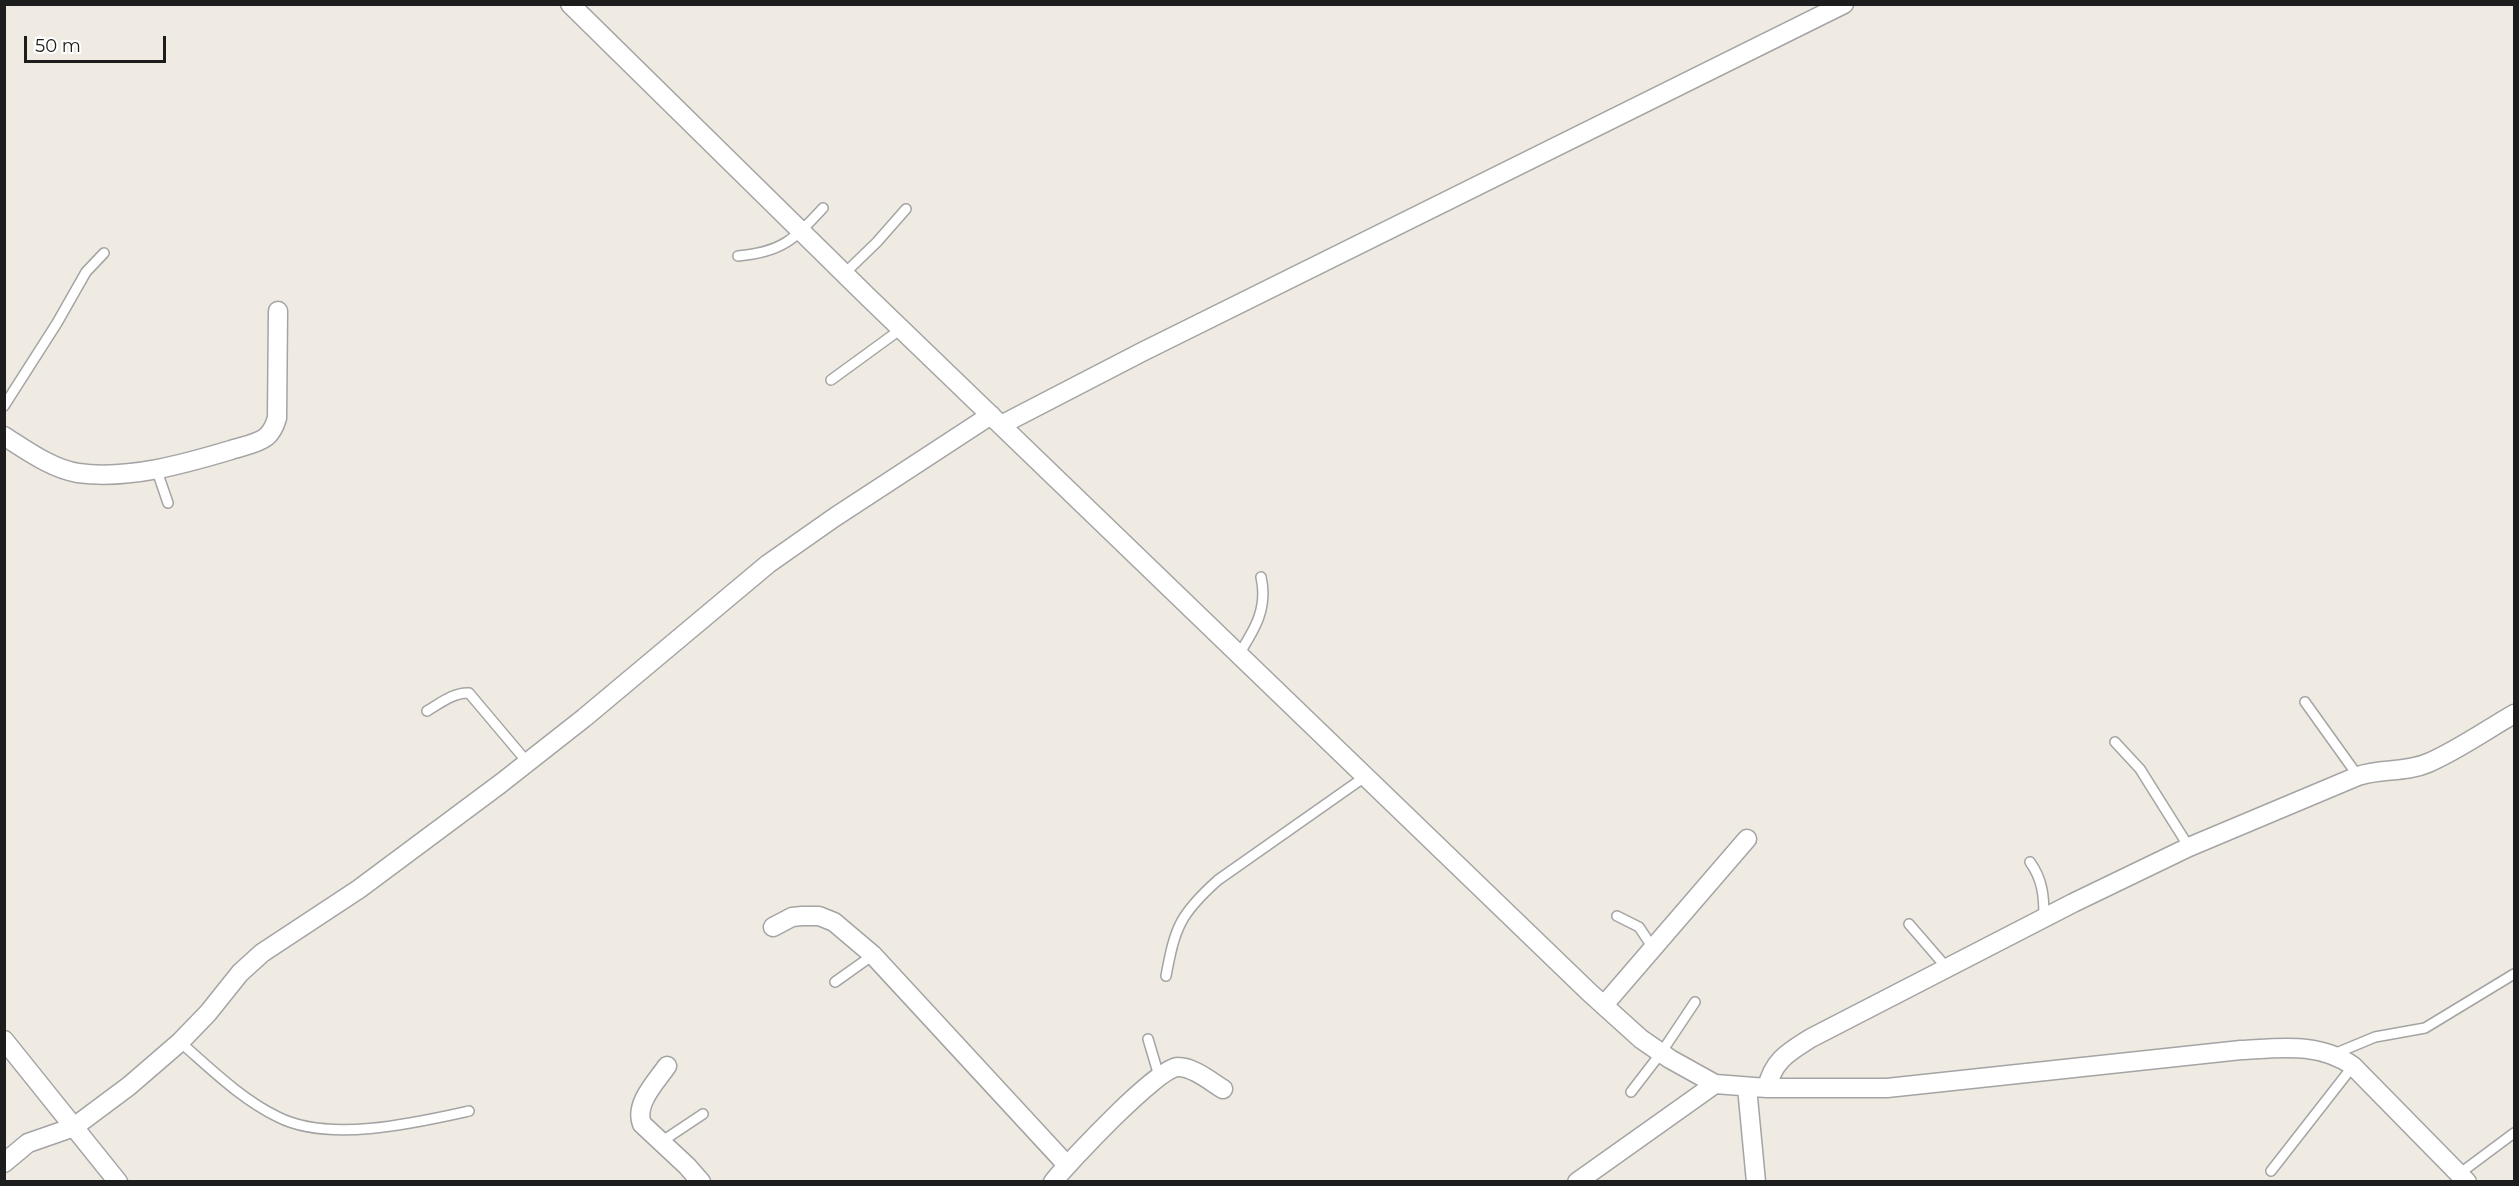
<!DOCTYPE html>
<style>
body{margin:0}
#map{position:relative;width:2519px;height:1186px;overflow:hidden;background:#efebe2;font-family:Montserrat,sans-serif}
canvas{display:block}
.frame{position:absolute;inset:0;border:6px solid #1d1d1d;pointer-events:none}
.scale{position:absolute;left:24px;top:36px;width:142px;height:27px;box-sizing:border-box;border:3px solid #1d1d1d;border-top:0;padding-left:8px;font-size:18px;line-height:21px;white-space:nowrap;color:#1d1d1d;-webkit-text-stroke:4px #fff;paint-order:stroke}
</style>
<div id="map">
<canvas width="2519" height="1186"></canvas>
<div class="frame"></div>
<div class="scale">50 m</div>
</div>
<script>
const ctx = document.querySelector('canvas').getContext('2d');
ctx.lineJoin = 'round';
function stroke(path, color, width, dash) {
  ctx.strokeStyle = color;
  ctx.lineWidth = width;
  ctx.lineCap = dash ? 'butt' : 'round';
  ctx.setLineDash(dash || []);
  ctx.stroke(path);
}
const service = new Path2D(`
 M738,256C783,252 794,239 823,208
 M844,274L877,242L906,209
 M831,380L901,329
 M4,406L57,323L86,272L104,253
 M156,468L168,503
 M1239,654C1255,629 1268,608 1261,577
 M2305,702L2358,776
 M427,711C439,704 454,692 469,693L528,763
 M2115,742L2140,769L2189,847
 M2030,862C2043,880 2044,897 2044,918
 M1617,916L1639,927L1653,948
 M1909,924L1947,968
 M1166,976C1175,927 1180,914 1218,880L1366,776
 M835,982L873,955
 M1148,1039L1159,1076
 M180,1042C211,1069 241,1099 278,1117C329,1143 415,1123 469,1111
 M2334,1054L2375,1037L2425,1028L2514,974
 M1631,1092L1661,1053L1695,1002
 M661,1142L703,1114
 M2271,1171L2353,1066
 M2459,1174L2514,1133`);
const minor = new Path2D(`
 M570,4L868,297L1590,993L1641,1039L1670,1059L1715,1084L1767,1088H1887L2241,1050C2281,1048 2319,1042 2353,1066L2467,1182
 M1001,425L1142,352L1844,4
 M4,436C26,450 52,469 78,473C128,480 184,464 231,450C243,446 257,444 266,437C272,432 275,425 277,418L278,311
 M773,927L792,917L802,916H819L834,922L873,955L1067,1165
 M1604,1005L1747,839
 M4,1040L118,1182
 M667,1066C656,1082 634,1104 642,1124L687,1166L701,1182
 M1747,1087L1756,1182
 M1767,1088C1773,1060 1789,1052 1811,1038L2073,903L2189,847L2358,776C2381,768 2405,773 2428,763C2458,750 2486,730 2514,714
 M4,1163L28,1143L74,1127L129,1086L180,1042L208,1013L240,973L262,953L359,889L500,784L584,718L768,564L835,517L991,415
 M1053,1182C1069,1162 1159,1066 1178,1067C1193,1067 1210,1081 1223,1089
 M1577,1182L1715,1084`);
stroke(service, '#a4a4a4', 12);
stroke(minor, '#a4a4a4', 21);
stroke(service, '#fff', 9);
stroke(minor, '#fff', 18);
</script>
